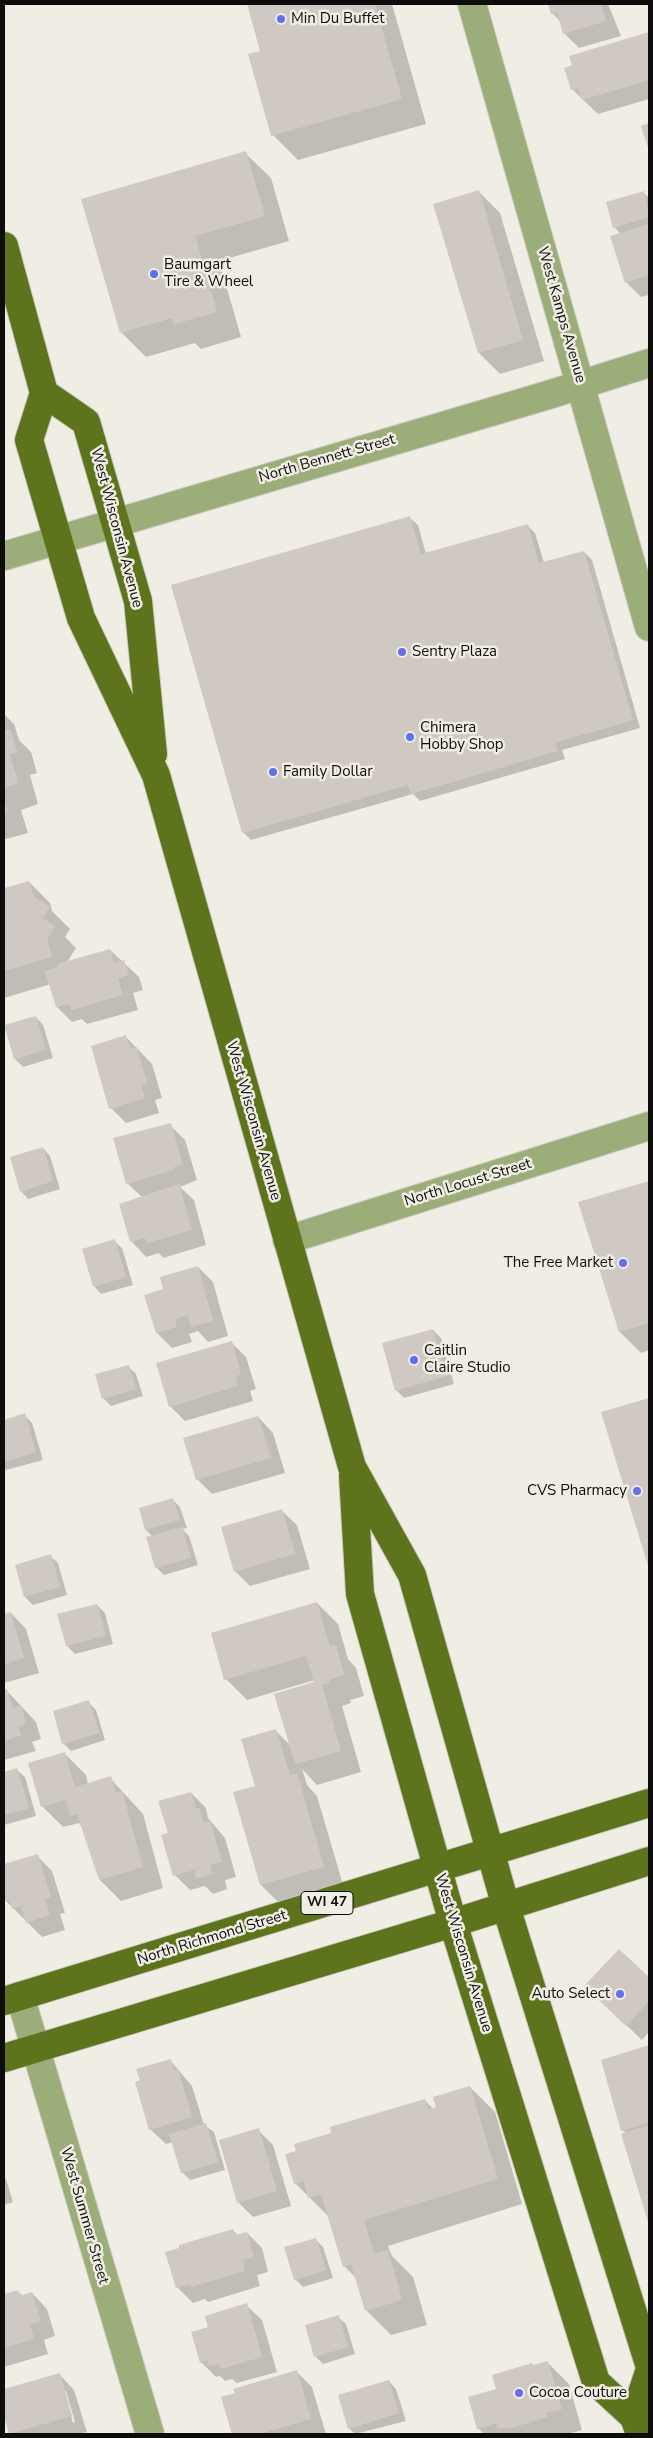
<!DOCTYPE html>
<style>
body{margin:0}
#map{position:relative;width:653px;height:2438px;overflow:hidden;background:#f0ede4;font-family:"Nunito Sans",sans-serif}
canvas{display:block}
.frame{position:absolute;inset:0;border:5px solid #0f0d0b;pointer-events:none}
</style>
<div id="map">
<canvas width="653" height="2438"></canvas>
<div class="frame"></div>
</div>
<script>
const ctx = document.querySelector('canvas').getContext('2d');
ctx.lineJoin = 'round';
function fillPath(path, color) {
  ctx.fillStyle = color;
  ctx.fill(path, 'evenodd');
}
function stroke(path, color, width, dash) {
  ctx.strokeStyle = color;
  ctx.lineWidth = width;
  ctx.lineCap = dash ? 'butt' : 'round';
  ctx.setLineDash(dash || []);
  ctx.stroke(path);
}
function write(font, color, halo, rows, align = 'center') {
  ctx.font = font + ' "Nunito Sans",sans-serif';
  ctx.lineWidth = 5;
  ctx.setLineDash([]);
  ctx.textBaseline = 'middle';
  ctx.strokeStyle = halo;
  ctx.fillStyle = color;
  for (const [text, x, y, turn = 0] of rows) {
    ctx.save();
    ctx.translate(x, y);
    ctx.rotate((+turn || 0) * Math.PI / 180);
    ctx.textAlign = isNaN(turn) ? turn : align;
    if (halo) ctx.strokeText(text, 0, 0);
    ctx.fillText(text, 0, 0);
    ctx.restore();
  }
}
fillPath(new Path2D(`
 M248,4H392L426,124L298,160L273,135L262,52Z
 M550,4H608L621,36L579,48L564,33L561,22L552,13Z
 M649,33V99L598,114L572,89L573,66L570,57Z
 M245,153L271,178L289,241L219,261L241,337L201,349L195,343L146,357L121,332Z
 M479,192L500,213L544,361L500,374L479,353Z
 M643,192L649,198V295L641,297L626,282L621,234L614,227Z
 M410,518L418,525L426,554L527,525L535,533L544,563L584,552L592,560L640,728L562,750L565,759L420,801L413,794L251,840L243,832Z
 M4,714L14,724L19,740L31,752L37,773L30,775L38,804L21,810L28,833L6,839L4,837Z
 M29,882L50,903L52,911L70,929L65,937L76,948L67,962L110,950L139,977L143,990L133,993L138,1010L87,1024L82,1019L72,1022L57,1007L51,984L4,998V889Z
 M36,1017L43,1025L53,1058L23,1067L15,1059L6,1026Z
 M126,1037L152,1064L162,1098L155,1100L159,1113L126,1123L111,1108Z
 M170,1125L185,1140L197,1180L180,1187L194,1200L206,1245L163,1258L159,1253L146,1257L131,1241L142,1197L127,1183Z
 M43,1148L50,1156L60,1189L28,1199L21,1191Z
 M649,1182V1350L641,1353L620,1332L580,1203Z
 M114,1241L122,1248L133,1285L101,1294L94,1286Z
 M198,1267L213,1282L228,1336L208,1342L198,1331L189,1334L192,1342L172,1348L157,1333L165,1290Z
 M433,1330L441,1338L454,1384L404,1398L396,1390Z
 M231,1342L246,1357L256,1389L250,1391L253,1401L185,1421L170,1406Z
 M128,1366L136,1374L143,1396L111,1406L103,1398Z
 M649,1399V1566L603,1413Z
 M24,1415L32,1423L43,1460L6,1470L4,1468V1421Z
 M258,1417L273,1433L285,1473L212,1494L197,1479Z
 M173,1500L180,1507L187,1528L182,1529L189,1536L198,1565L164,1575L156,1567L153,1537L146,1530L141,1509Z
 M281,1510L297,1525L310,1569L250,1586L235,1571Z
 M50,1556L58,1563L67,1595L33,1605L25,1597L16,1566Z
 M317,1603L338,1624L348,1659L356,1668L364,1696L350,1700L351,1703L342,1706L361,1772L317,1785L302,1769L307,1785L317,1796L344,1888L282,1906L261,1885L256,1787L275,1730L291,1746L316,1683L315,1680L247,1700L226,1679Z
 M97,1605L105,1613L113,1644L75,1654L67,1646L59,1615Z
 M11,1613L26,1629L39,1673L4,1683V1616Z
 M7,1691L36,1722L41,1739L32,1742L36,1751L4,1760V1692Z
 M88,1702L96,1710L105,1740L71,1751L63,1743Z
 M65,1754L86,1775L88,1784L110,1778L143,1814L163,1888L121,1901L100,1880L82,1827L79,1823L63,1827L42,1806Z
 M17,1770L25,1777L36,1816L4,1825V1773Z
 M191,1793L206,1808L208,1818L225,1838L236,1877L225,1880L227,1889L213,1894L205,1886L190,1890L175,1875L169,1834Z
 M37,1856L52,1871L65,1913L60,1914L65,1930L42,1937L4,1899V1887H6L4,1866Z
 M619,1950L649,1979V2032L642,2040L601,2001Z
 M649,2047V2222L622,2134L626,2133L622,2130L602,2060Z
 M170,2060L192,2086L204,2125L214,2132L225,2170L190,2180L182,2172L173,2142L166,2144L150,2129Z
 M470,2087L495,2112L522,2204L388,2246L392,2256L413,2277L427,2325L391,2335L366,2310L357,2279L344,2266L329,2217L295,2183L298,2152L333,2134L425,2100L433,2109L437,2107Z
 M258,2130L273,2145L291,2206L253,2217L238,2202Z
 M4,2173L13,2202L4,2205Z
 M233,2230L238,2236L247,2233L262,2248L268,2272L257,2275L260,2286L208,2302L205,2299L193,2303L178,2288L167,2253Z
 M315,2239L323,2247L333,2278L303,2287L295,2279Z
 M17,2291L23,2296L32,2293L47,2309L55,2336L44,2340L48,2354L4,2367V2295Z
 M246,2305L262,2320L277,2372L237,2383L232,2379L225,2381L220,2376L216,2377L201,2362L210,2328Z
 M338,2317L346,2324L355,2354L323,2364L315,2356Z
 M548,2363L569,2384L582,2430L567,2434H484L478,2428L497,2389L534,2366Z
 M297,2372L312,2387L326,2434H233L223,2398Z
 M59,2374L74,2390L87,2432L77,2434H11L4,2411V2390ZM64,2391H66L75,2422L73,2423Z
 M389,2381L396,2389L406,2421L355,2434L349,2428Z`), '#0003');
fillPath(new Path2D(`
 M247,4H375L402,99L271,136L248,54L260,51Z
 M548,4H601L606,21L563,34L557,12L551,14Z
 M649,32V80L582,100L578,88L571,90L564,68L572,65L569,56Z
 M649,123V151L641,126Z
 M246,151L265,216L195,236L217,312L174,324L172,318L120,333L81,199Z
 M479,190L523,340L478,353L433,204Z
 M644,191L649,217L613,228L606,202Z
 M649,224V275L625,283L610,236Z
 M410,516L421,554L528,524L539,563L584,551L633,720L555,743L558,751L411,794L408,785L242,833L171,585Z
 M10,729L17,752L10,754L18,783L4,788V731Z
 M4,800L8,812L4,813Z
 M29,881L34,897L50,907L43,918L55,926L47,940L52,957L4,971V888Z
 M110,949L114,963L124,960L129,975L118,978L123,995L71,1010L69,1004L56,1007L45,971L58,967L57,964Z
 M36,1016L46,1050L14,1059L4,1025Z
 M126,1035L130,1049L137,1047L147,1083L141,1085L145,1098L109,1109L91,1046Z
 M171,1123L183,1165L174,1167V1170L126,1184L113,1138Z
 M43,1147L53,1181L20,1192L10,1157Z
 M649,1181V1323L619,1332L578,1202Z
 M179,1184L192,1230L147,1243L145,1238L130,1242L119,1204Z
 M115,1239L126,1277L93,1287L82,1249Z
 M198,1266L213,1321L191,1327L188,1315L175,1319L177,1327L156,1333L144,1295L163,1289L160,1277Z
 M433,1329L447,1376L395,1391L382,1343Z
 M232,1341L241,1374L236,1376L238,1386L169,1407L156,1363Z
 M129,1365L136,1389L102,1399L95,1374Z
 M649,1398V1569L601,1412Z
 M25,1413L36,1452L4,1462V1420Z
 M258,1416L271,1458L196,1480L183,1438Z
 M173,1498L180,1520L145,1530L139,1508Z
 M282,1509L295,1554L234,1572L221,1527Z
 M182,1527L191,1558L155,1568L146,1537Z
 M51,1554L60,1587L24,1597L15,1565Z
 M317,1602L330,1647L336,1645L344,1675L330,1679V1682L322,1685L341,1751L295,1764L274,1694L314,1682L306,1656L224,1680L211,1633Z
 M97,1604L106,1636L66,1646L57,1614Z
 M11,1612L24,1658L4,1664V1614Z
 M7,1689L13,1708L21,1705L26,1724L18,1727L21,1735L4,1741V1690Z
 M89,1700L99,1733L62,1744L53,1711Z
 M276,1729L290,1775L297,1773L324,1867L260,1885L233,1792L255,1786L241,1739Z
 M65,1752L75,1787L111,1776L116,1793L122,1791L143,1867L99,1880L77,1814L70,1816L66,1800L41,1807L28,1763Z
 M17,1768L29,1808L4,1815V1772Z
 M191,1792L196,1809L199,1808L204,1823L210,1821L222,1862L210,1865L213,1874L196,1879L194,1870L173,1876L161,1835L168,1833L158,1801Z
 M38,1854L51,1898L45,1899L50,1915L26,1923L21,1906L12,1909L9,1900L4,1901V1864Z
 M619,1949L649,1977V2001L626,2026L584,1986Z
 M649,2045V2122L621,2131L601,2060Z
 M171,2059L174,2070L178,2069L192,2117L149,2130L135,2082L140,2080L136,2069Z
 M470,2086L498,2179L364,2220L374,2254L388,2250L402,2300L365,2311L351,2264L343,2267L321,2194L308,2198L304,2181L294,2184L285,2154L296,2151L294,2144L331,2133L330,2127L425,2099L428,2109L436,2107L433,2097Z
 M206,2123L218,2162L181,2173L169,2134Z
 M649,2125V2225L621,2134Z
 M259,2128L277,2191L237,2203L219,2140Z
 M233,2229L235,2235L247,2232L254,2257L243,2260L245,2271L191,2287L190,2284L176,2288L165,2252L179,2248V2245Z
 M316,2238L326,2270L294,2280L284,2247Z
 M18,2290L20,2296L32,2292L41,2321L30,2324L34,2339L4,2348V2294Z
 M247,2303L262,2357L221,2369L219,2364L209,2366L207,2360L200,2363L191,2332L208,2327L205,2316Z
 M339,2315L348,2347L314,2357L305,2325Z
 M548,2361L562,2409L546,2413L547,2417L508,2429L507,2427L498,2429L496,2423L477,2429L468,2397L496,2389L492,2375L532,2363L533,2365Z
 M297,2370L311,2419L259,2434H232L221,2397L235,2393L233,2389Z
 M60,2373L72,2416L9,2434L4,2416V2389Z
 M389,2380L399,2413L348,2429L338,2395Z`), '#d0c8c3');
const minor = new Path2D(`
 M472,4L649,627
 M4,556L548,395L649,363
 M287,1240L649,1126
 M20,1996L150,2434`);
const major = new Path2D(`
 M4,246L44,393L29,440L81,618L156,775L352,1467L412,1575L506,1907L649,2364
 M44,393L86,422L138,601L153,754
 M353,1476L360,1594L453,1923L596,2382L634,2417L640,2434
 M4,2001L649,1803
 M4,2058L453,1923L649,1861
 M634,2417L649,2372`);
stroke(minor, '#ccc9c1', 30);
stroke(major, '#ccc9c1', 30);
stroke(minor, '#9bad78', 28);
stroke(major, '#5d741d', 28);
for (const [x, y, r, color] of [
 [281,19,5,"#6270e9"],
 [154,274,5,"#6270e9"],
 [402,652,5,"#6270e9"],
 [410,737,5,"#6270e9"],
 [273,772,5,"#6270e9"],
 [623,1263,5,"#6270e9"],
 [414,1360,5,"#6270e9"],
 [637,1491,5,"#6270e9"],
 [620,1994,5,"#6270e9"],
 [519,2393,5,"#6270e9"]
]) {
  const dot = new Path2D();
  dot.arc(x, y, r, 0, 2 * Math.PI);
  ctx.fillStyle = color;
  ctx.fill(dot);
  stroke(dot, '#f0ede4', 2);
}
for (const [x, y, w] of [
 [327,1903,52]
]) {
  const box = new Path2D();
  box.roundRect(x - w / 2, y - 11.5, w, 23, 4);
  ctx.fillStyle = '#f0ede4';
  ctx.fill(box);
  stroke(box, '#0f0d0b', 1);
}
write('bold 14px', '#0f0d0b', null, [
 ["WI 47",327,1903]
]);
write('15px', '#0f0d0b', '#f0ede4', [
 ["Min Du Buffet",291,19],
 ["Baumgart",164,265],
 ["Tire & Wheel",164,282],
 ["Sentry Plaza",412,652],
 ["Chimera",420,728],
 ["Hobby Shop",420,745],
 ["Family Dollar",283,772],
 ["The Free Market",613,1263,"right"],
 ["Caitlin",424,1351],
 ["Claire Studio",424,1368],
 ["CVS Pharmacy",627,1491,"right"],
 ["Auto Select",610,1994,"right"],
 ["Cocoa Couture",529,2393]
], 'left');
write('15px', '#0f0d0b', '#f0ede4', [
 ["West Kamps Avenue",561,315,74],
 ["North Bennett Street",327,459,-16],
 ["West Wisconsin Avenue",116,528,75],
 ["West Wisconsin Avenue",253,1121,74],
 ["North Locust Street",468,1183,-17],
 ["North Richmond Street",212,1938,-17],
 ["West Wisconsin Avenue",463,1953,73],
 ["West Summer Street",84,2216,74]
]);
</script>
